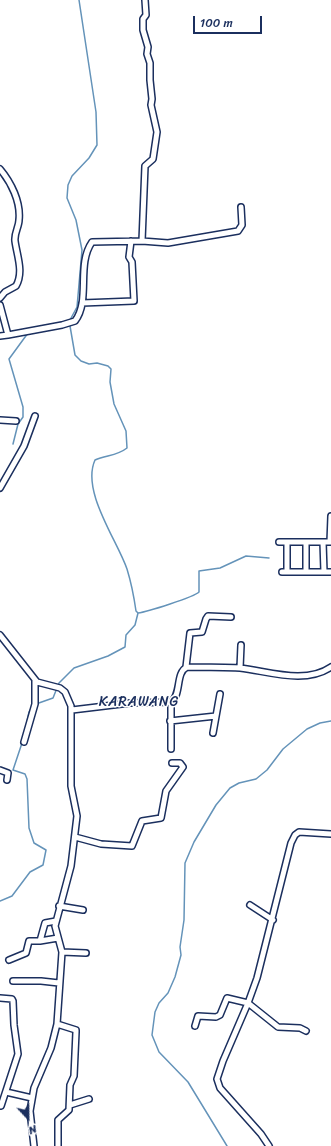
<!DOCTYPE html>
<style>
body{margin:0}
#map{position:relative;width:331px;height:1146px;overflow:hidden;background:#fff;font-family:Sriracha,sans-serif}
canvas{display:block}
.north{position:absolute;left:8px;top:1098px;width:40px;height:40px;-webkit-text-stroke:3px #fff;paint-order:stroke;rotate:158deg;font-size:11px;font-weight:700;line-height:16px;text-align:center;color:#1b2f5e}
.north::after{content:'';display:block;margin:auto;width:14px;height:18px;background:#1b2f5e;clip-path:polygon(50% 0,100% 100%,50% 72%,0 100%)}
.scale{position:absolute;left:193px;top:16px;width:69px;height:18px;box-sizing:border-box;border:2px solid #1b2f5e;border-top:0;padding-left:5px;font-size:12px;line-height:14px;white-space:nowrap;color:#1b2f5e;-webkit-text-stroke:3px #fff;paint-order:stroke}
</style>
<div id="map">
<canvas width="331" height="1146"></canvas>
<div class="north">N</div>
<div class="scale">100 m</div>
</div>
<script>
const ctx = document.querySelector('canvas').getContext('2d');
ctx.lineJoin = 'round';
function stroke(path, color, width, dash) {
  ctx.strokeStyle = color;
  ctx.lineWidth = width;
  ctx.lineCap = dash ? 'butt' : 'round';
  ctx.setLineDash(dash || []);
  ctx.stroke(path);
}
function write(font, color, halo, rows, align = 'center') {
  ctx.font = font + ' Sriracha,sans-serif';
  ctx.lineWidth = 3;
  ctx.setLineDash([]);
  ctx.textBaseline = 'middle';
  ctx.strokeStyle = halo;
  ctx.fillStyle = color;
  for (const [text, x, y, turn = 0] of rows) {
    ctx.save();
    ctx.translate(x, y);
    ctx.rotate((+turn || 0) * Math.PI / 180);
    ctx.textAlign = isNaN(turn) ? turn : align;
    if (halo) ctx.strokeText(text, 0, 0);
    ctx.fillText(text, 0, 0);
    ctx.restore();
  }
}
stroke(new Path2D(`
 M79,0L96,112L97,145L89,158L72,176L68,185L67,198L76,220L82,250L77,307L70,320V326L75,355L81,361L89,364L97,363L108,366L111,369L110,382L114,404L126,431L127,448C117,456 106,455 95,460C81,491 117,540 127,569C131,582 134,597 136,611L138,613
 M13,444L18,424L23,417V407L9,359L28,333
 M138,613C147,612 194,597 199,592V571L220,568L246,556L269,558
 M36,704L53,698L59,683L74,668L108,656L125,647L126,635L135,625L138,613
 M26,727L29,712L33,705
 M0,901L12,896L30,872L43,865L46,850L34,843L29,828L27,779L25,774L13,770L22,743
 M227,1146L188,1082L159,1052L152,1035L155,1012L159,1003L168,993L175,977L181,955L180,947L184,920L185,863L194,842L216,805L230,788L239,783L256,779L267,770L283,749L307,729L320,723L331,721`), '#6493b9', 1.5);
const minor = new Path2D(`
 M0,169C11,182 21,202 19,220C19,227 14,233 15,241C17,256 24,272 16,286L5,292L0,298
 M142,241L168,243L238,231L242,225L241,207
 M82,303L134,301L132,262L129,257L131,241
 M0,305L8,335L0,336
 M8,335L62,325L75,321C91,300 76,265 92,242L142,241L145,166L153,159L157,132L151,105L152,99L150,80V63L147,54L148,47L143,30V19L146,15L145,0
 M0,420L16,421
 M0,488L24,446L35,416
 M279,542H331
 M287,542V572
 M323,542L324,572
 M330,542L331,516
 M282,572H331
 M306,572V542
 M0,635L37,682L60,688L65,692L71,706V786L77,816L71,866L55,926L62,952L57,1024L51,1048L34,1088L30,1111L34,1146
 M186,667L190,633L202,632L206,619L208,616L231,617
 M240,668L241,645
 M72,710L130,703L171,702C182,694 175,673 187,667C204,667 222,667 240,668C268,671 305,685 331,667
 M170,721L216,716
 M213,733L220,694
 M24,742L35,704V680
 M171,749V702
 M0,770L8,773L7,780
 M75,837L101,844L132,846L142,821L161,818L166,791L183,767L180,763H172
 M250,905L273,920
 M59,906L83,910
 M40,941L58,938
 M62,952L86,953
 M9,960L26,953L29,941H40L45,923L56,921
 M13,981H41L59,983
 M0,998L12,999L13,1001L14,1025L18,1054L1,1106
 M57,1024L76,1030V1032L74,1076L70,1085L69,1110L58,1120V1146
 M195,1026L198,1016L216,1017L220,1015L227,998L248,1003L278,1027L300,1028L306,1031
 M6,1092L32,1098
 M70,1105L89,1099
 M269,1146L261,1134L220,1088L217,1079L223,1061L248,1003L257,978L291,843L295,835L299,832L331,834`);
stroke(minor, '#1b2f5e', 8);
stroke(minor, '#fff', 5);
ctx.letterSpacing = '1px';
write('14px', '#1b2f5e', '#fff', [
 ["KARAWANG",139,702]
]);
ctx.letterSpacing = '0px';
</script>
